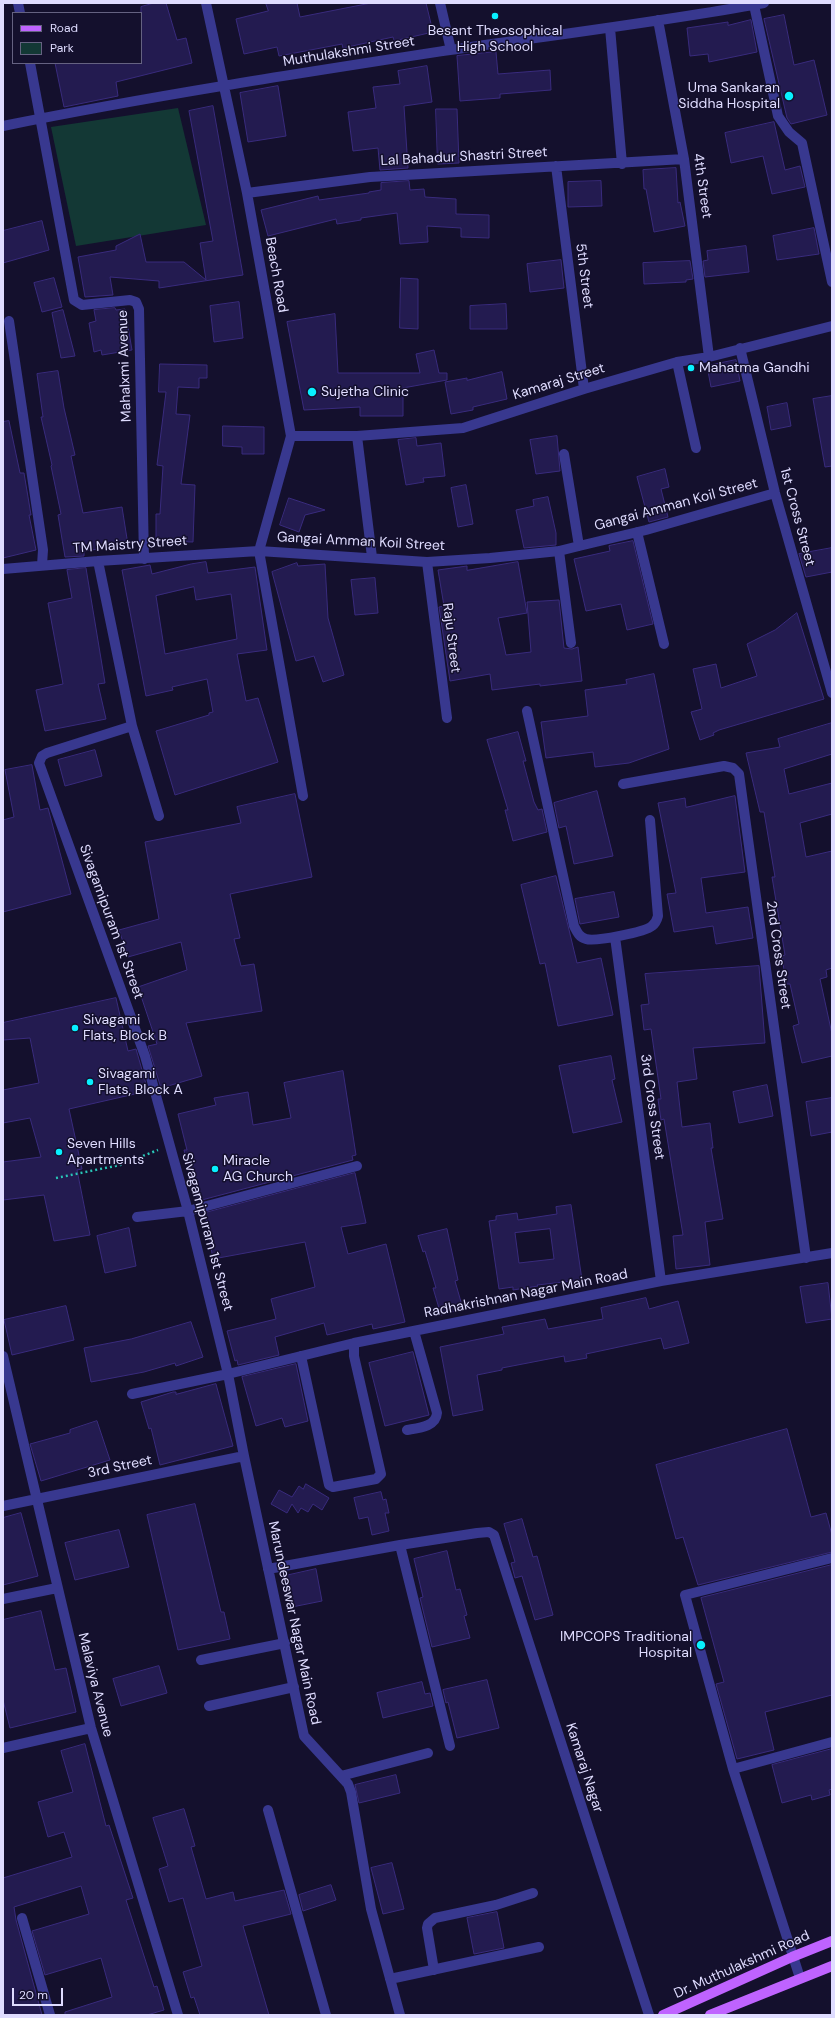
<!DOCTYPE html>
<style>
body{margin:0}
#map{position:relative;width:835px;height:2018px;overflow:hidden;background:#14102d;font-family:"DM Sans",sans-serif}
canvas{display:block}
.frame{position:absolute;inset:0;border:4px solid #dfdcff;pointer-events:none}
.legend{position:absolute;left:12px;top:12px;width:130px;height:52px;box-sizing:border-box;background:#14102d;border:1px solid #656281;margin:0;padding:5px 7px;list-style:none;font-size:12px;color:#dfdcff}
.legend li{display:flex;align-items:center;gap:8px;height:20px}
.legend b{width:20px;border:1px solid #656281}
.scale{position:absolute;left:12px;top:1988px;width:51px;height:18px;box-sizing:border-box;border:2px solid #dfdcff;border-top:0;padding-left:5px;font-size:12px;line-height:14px;white-space:nowrap;color:#dfdcff;-webkit-text-stroke:3px #14102d;paint-order:stroke}
</style>
<div id="map">
<canvas width="835" height="2018"></canvas>
<div class="frame"></div>
<ul class="legend">
<li><b style="height:5px;background:#bf63ff"></b>Road</li>
<li><b style="height:11px;background:#133835"></b>Park</li>
</ul>
<div class="scale">20 m</div>
</div>
<script>
const ctx = document.querySelector('canvas').getContext('2d');
ctx.lineJoin = 'round';
function fillPath(path, color) {
  ctx.fillStyle = color;
  ctx.fill(path, 'evenodd');
}
function stroke(path, color, width, dash) {
  ctx.strokeStyle = color;
  ctx.lineWidth = width;
  ctx.lineCap = dash ? 'butt' : 'round';
  ctx.setLineDash(dash || []);
  ctx.stroke(path);
}
function write(font, color, halo, rows, align = 'center') {
  ctx.font = font + ' "DM Sans",sans-serif';
  ctx.lineWidth = 3;
  ctx.setLineDash([]);
  ctx.textBaseline = 'middle';
  ctx.strokeStyle = halo;
  ctx.fillStyle = color;
  for (const [text, x, y, turn = 0] of rows) {
    ctx.save();
    ctx.translate(x, y);
    ctx.rotate((+turn || 0) * Math.PI / 180);
    ctx.textAlign = isNaN(turn) ? turn : align;
    if (halo) ctx.strokeText(text, 0, 0);
    ctx.fillText(text, 0, 0);
    ctx.restore();
  }
}
fillPath(new Path2D(`
 M178,108L206,225L76,246L51,127Z`), '#133835');
const building = new Path2D(`
 M154,3H166L177,40L186,38L192,63L116,82L118,96L64,107L55,63H141V7Z
 M266,3H297L300,17L371,3H426L433,32L394,41L393,37L343,48L342,44L279,56L277,47L244,54L236,19L268,11Z
 M784,15L794,65L814,60L827,115L791,124L787,118L764,19Z
 M751,20L757,52L709,62L708,54L690,56L687,28L728,22V25Z
 M496,52L498,74L550,70L551,90L500,94V98L460,101L457,56Z
 M427,66L432,102L404,106L408,168L380,170L378,148L353,151L348,112L376,108L373,87L400,84L398,71Z
 M278,86L286,136L248,142L240,93Z
 M213,106L243,275L159,288V281L110,277L113,295L85,297L78,257L116,250V246L140,234L146,262H184L206,280L200,243L213,241L189,111Z
 M436,109H457L459,163L438,164Z
 M774,122L785,170L800,166L805,187L772,194L763,156L731,163L725,133Z
 M676,168L678,203L680,202L685,226L654,232L646,189H644L643,170Z
 M409,181L410,190L424,189L425,197L456,199V214L489,215V238L461,237V228L427,226L428,242L400,244L397,213L361,218V220L337,224L336,219L268,236L261,210L318,196L319,200L369,193V192L381,190V183Z
 M601,181L602,206L568,207V182Z
 M42,221L49,250L3,263V231Z
 M814,228L819,254L777,260L773,236Z
 M746,246L749,272L705,277L703,261L708,260L707,251Z
 M561,260L564,288L530,292L527,264Z
 M690,261L693,279L686,280V282L644,284L643,263Z
 M54,278L62,307L42,312L34,283Z
 M401,278L418,279V329L400,328Z
 M239,302L243,338L214,342L210,306Z
 M506,304L507,329H470V306Z
 M115,308L116,310L125,309L132,350L102,355L101,350L94,352L89,323L96,321L94,310Z
 M63,310L75,356L61,358L52,313Z
 M335,314L338,373H420L416,354L434,350L439,373H447V380L403,388V416H360V407L304,410L287,322Z
 M736,360L740,381L711,387L707,366Z
 M160,364L207,365V378H199V388L178,387L176,414L190,415L181,484L195,485L193,542L156,541V514H160L163,466L157,465L166,392H159Z
 M58,371L64,408L75,455L71,456L83,513L122,507L128,545L84,551V556L65,557L58,515L61,514L51,466L52,465L41,417H43L37,374Z
 M502,372L507,399L473,407V410L451,414L445,382L467,378V380Z
 M832,396V466L825,467L813,399Z
 M787,403L791,426L771,430L767,407Z
 M9,421L20,473H24L31,515H29L36,550L3,558V422Z
 M223,426L264,427V454H242V447L223,446Z
 M557,436L560,471L536,474L530,440Z
 M416,438L417,446L441,443L445,476L423,478L424,482L406,485L398,440Z
 M665,469L669,487L661,489L668,517L649,522L637,477Z
 M466,485L473,524L458,527L451,488Z
 M548,497L556,533V545L524,548L516,510L534,506L533,500Z
 M289,498L325,510L305,515L299,532L280,525Z
 M633,541L653,624L627,630L621,604L586,611L574,559L610,551L609,546Z
 M832,548V572L806,577L799,554Z
 M206,562L208,573L255,567L267,650L237,654L246,701L258,698L278,762L175,795L156,731L209,715V713L213,712L207,679L172,687L173,690L146,696L122,570L150,565L152,574L191,564ZM194,587L196,600L231,594L237,639L165,654L156,596Z
 M518,562L527,613L498,618L506,655L531,652L527,602L559,600L564,648L572,649L578,647L582,681L540,686V684L492,690L490,674L450,681L439,607L444,606L438,570L467,566V570Z
 M297,563L298,566L325,564L328,618L344,675L323,682L314,656L296,661L272,572Z
 M86,568L105,683L98,684L106,719L45,731L36,690L63,684L48,603L72,598L67,570Z
 M375,578L378,613L355,615L351,580Z
 M797,613L824,699L719,730L713,733L714,735L700,740L691,712L702,709L693,669L716,664L721,688L757,676L747,644L775,630Z
 M654,674L669,749L629,763L595,767L593,752L546,758L541,722L588,716L585,690L627,684L626,680Z
 M832,723V754L784,769L789,794L832,783V814L800,823L806,857L832,851V968L826,970L827,977L820,979L832,1034V1056L802,1063L793,1026L799,1024L790,984H786L782,956L785,955L772,877H775L764,812H760L746,753L780,747L778,739Z
 M518,732L526,761H523L534,802L538,810L542,809L547,832L513,841L505,810H508L487,740Z
 M95,750L102,776L65,786L58,760Z
 M32,765L40,810L48,808L71,894L3,912V820L14,817L5,770Z
 M597,791L613,856L574,864L566,826L559,828L554,803Z
 M295,794L312,877L230,894L240,938L234,939L241,966L254,964L262,1011L186,1023L202,1076L161,1088L148,1046L157,1044L138,987L187,970L181,942L128,957L119,930L159,919L145,842L241,823L237,807Z
 M735,796L745,872L701,878L706,913L748,907L753,938L716,944L713,926L674,932L667,894L676,893L658,803L685,798L686,807Z
 M556,876L577,963L601,958L613,1015L558,1026L545,963L540,964L521,885Z
 M614,892L619,917L580,924L575,899Z
 M759,966L765,1043L693,1048L697,1079L677,1082L682,1127L710,1123L713,1148H711L723,1219L705,1222L710,1265L676,1269L673,1236L683,1235L664,1119L661,1120L658,1099H661L651,1029L644,1030L641,1005L649,1004L645,974Z
 M116,998L128,1051L136,1049L148,1091L69,1109L82,1169L77,1170L90,1235L54,1241L44,1195L3,1200V1162L41,1157L30,1118L3,1123V1090L39,1083L30,1038L3,1040V1023Z
 M611,1056L615,1079L612,1080L622,1122L573,1133L559,1066Z
 M343,1071L356,1155L352,1156L353,1160L198,1201L184,1150H187L178,1114L216,1105L214,1098L248,1092L253,1125L291,1118L284,1083Z
 M767,1085L773,1116L739,1123L733,1092Z
 M832,1098V1132L811,1136L806,1102Z
 M355,1173L366,1223L341,1227L348,1254L386,1244L405,1322L373,1329L372,1324L327,1335L324,1323L275,1337L279,1355L238,1365L237,1360L235,1361L227,1331L276,1319L271,1299L315,1287L305,1242L213,1259L205,1213Z
 M571,1205L582,1280L537,1285L538,1286L513,1290V1287L499,1289L489,1221L496,1220V1216L517,1213L518,1220L557,1214L556,1207ZM550,1229L554,1259L519,1263L515,1233Z
 M129,1228L136,1266L105,1273L97,1236Z
 M447,1229L458,1280L455,1281L463,1309L441,1315L433,1288H436L425,1251L423,1252L418,1236Z
 M828,1283L832,1319L806,1323L800,1287Z
 M646,1298L649,1309L678,1301L689,1343L664,1349L661,1338L586,1354L587,1358L565,1362L564,1356L502,1368V1370L477,1375L483,1410L453,1416L440,1347L504,1334L502,1327L545,1319L548,1329L603,1319L601,1308Z
 M66,1306L74,1340L12,1355L4,1320Z
 M191,1322L203,1357L176,1366L175,1363L144,1372L91,1382L84,1348L131,1339Z
 M413,1352L429,1415L385,1426L369,1363Z
 M296,1364L308,1421L285,1427L282,1418L256,1426L242,1377Z
 M216,1384L233,1446L160,1465L151,1428L149,1429L141,1402L173,1392H176V1394Z
 M97,1421L110,1460L41,1481L30,1444L70,1433V1430Z
 M787,1429L811,1517L826,1513L832,1535V1552L698,1585L683,1537L676,1539L656,1465Z
 M306,1484L329,1498L322,1510L313,1504L308,1512L301,1508L298,1513L292,1504L287,1513L271,1504L279,1490L292,1497L299,1486L303,1489Z
 M381,1492L383,1500L386,1499L389,1513H385L389,1531L372,1535L368,1517L359,1519L354,1498Z
 M195,1504L221,1612H224L230,1639L178,1650L147,1515Z
 M21,1513L38,1576L3,1585V1518Z
 M522,1519L533,1557L537,1556L553,1615L535,1620L522,1576L515,1578L511,1563L515,1562L504,1524Z
 M119,1530L129,1567L75,1580L65,1543Z
 M447,1551L456,1590L460,1589L467,1615L464,1616L470,1638L432,1647L420,1598L423,1597L414,1559Z
 M832,1565V1695L765,1712L774,1750L737,1759L716,1684L724,1682L701,1598Z
 M316,1569L322,1601L292,1607L285,1576Z
 M41,1611L55,1670L66,1668L76,1712L10,1728L3,1700V1620Z
 M159,1666L167,1693L121,1706L113,1679Z
 M487,1680L499,1728L457,1738L448,1702L446,1703L443,1690Z
 M422,1682L425,1694L430,1693L433,1706L383,1718L377,1693Z
 M85,1744L106,1826L109,1825L133,1898L126,1900L154,1987L157,1986L164,2010L147,2015H65V2012L112,1997L101,1958L45,1975L32,1931L89,1914L81,1886L14,1907L16,1920L42,2015H3V1878L72,1857L64,1832L48,1837L38,1802L73,1792L61,1751Z
 M832,1749V1789L829,1790L830,1795L812,1800L811,1795L782,1803L772,1765Z
 M396,1775L400,1793L359,1803L355,1785Z
 M184,1809L195,1846L191,1847L206,1899L233,1892L235,1901L284,1890L291,1914L243,1926L269,2015H200L194,1997L191,1998L183,1972L202,1966L183,1898L169,1902L159,1869L168,1866L153,1818Z
 M392,1863L404,1909L383,1914L371,1868Z
 M331,1885L336,1900L303,1911L299,1895Z
 M497,1912L504,1948L474,1954L467,1918Z`);
fillPath(building, '#231b50');
stroke(building, '#392b7d', 1);
stroke(new Path2D(`
 M56,1178L120,1165L158,1150`), '#29c6b7', 2.5, [2, 3]);
stroke(new Path2D(`
 M18,3L20,13
 M206,3L247,193L291,436L259,551L303,796
 M440,3L451,50
 M754,5L778,116L789,132L802,143L832,282
 M658,20L684,159L709,357
 M610,28L622,164
 M30,63L74,300L82,305L130,300L136,302L139,309L144,559
 M3,126C151,96 301,73 450,50C554,35 660,22 764,3
 M556,166L584,389
 M247,193L370,177L684,159
 M9,321L43,550L42,565
 M740,348L775,493L832,693
 M677,362L696,448
 M291,436H357L463,428L584,389L677,362L709,357L832,326
 M357,436L372,557
 M564,454L579,546
 M637,532L664,644
 M559,551L571,643
 M98,561L132,726L47,753L42,756L39,763L145,1056L188,1211L228,1374L244,1456L304,1736L348,1784L351,1792L371,1909L400,2015
 M427,562L447,718
 M3,569L98,561L259,551L427,562L490,558L559,551L579,546L646,530L775,493
 M527,711L574,926C577,932 579,937 586,939C595,942 645,932 652,926C656,923 657,920 658,916L650,820
 M132,726L159,816
 M623,784L724,766L733,768L739,774L806,1258
 M615,937L661,1281
 M137,1217L188,1211L357,1166
 M3,1356L91,1728L178,2015
 M301,1356L329,1485L333,1487L376,1479L381,1474L354,1356V1343
 M132,1394L228,1374L354,1343L661,1281L832,1253
 M407,1430C418,1428 436,1427 437,1413L414,1331
 M3,1506L244,1456
 M400,1545L477,1533L489,1532L494,1535L649,2015
 M268,1569L400,1545L450,1746
 M3,1599L57,1588
 M201,1660L285,1643
 M209,1706L294,1687
 M3,1748L91,1728
 M733,1769L832,1742
 M341,1776L428,1753
 M268,1810L326,2015
 M22,1918L50,2015
 M434,1970L427,1928L428,1924L435,1918L496,1905L533,1893
 M800,1978L733,1769L685,1595L832,1558
 M390,1979L539,1947`), '#38388f', 10);
stroke(new Path2D(`
 M663,2015L792,1957L832,1941
 M710,2015L832,1966`), '#bf63ff', 10);
for (const [x, y, r, color] of [
 [495,16,4,"#08f0ff"],
 [789,96,5,"#08f0ff"],
 [691,368,4,"#08f0ff"],
 [312,392,5,"#08f0ff"],
 [75,1028,4,"#08f0ff"],
 [90,1082,4,"#08f0ff"],
 [59,1152,4,"#08f0ff"],
 [215,1169,4,"#08f0ff"],
 [701,1645,5,"#08f0ff"]
]) {
  const dot = new Path2D();
  dot.arc(x, y, r, 0, 2 * Math.PI);
  ctx.fillStyle = color;
  ctx.fill(dot);
  stroke(dot, '#14102d', 1.5);
}
write('14px', '#dfdcff', '#14102d', [
 ["Besant Theosophical",495,31,"center"],
 ["High School",495,47,"center"],
 ["Uma Sankaran",780,88,"right"],
 ["Siddha Hospital",780,104,"right"],
 ["Mahatma Gandhi",699,368],
 ["Sujetha Clinic",321,392],
 ["Sivagami",83,1020],
 ["Flats, Block B",83,1036],
 ["Sivagami",98,1074],
 ["Flats, Block A",98,1090],
 ["Seven Hills",67,1144],
 ["Apartments",67,1160],
 ["Miracle",223,1161],
 ["AG Church",223,1177],
 ["IMPCOPS Traditional",692,1637,"right"],
 ["Hospital",692,1653,"right"]
], 'left');
write('14px', '#dfdcff', '#14102d', [
 ["Muthulakshmi Street",349,52,-9],
 ["Lal Bahadur Shastri Street",464,157,-3],
 ["4th Street",702,186,82],
 ["Beach Road",276,275,80],
 ["5th Street",584,276,83],
 ["Mahalxmi Avenue",125,366,-92],
 ["Kamaraj Street",559,382,-17],
 ["Gangai Amman Koil Street",676,505,-15],
 ["1st Cross Street",797,517,75],
 ["Gangai Amman Koil Street",361,542,3],
 ["TM Maistry Street",130,545,-4],
 ["Raju Street",451,638,83],
 ["Sivagamipuram 1st Street",111,922,70],
 ["2nd Cross Street",778,955,82],
 ["3rd Cross Street",652,1107,82],
 ["Sivagamipuram 1st Street",207,1232,75],
 ["Radhakrishnan Nagar Main Road",526,1294,-11],
 ["3rd Street",120,1467,-12],
 ["Marundeeswar Nagar Main Road",294,1623,78],
 ["Malaviya Avenue",95,1685,76],
 ["Kamaraj Nagar",584,1768,72],
 ["Dr. Muthulakshmi Road",742,1965,-24]
]);
</script>
